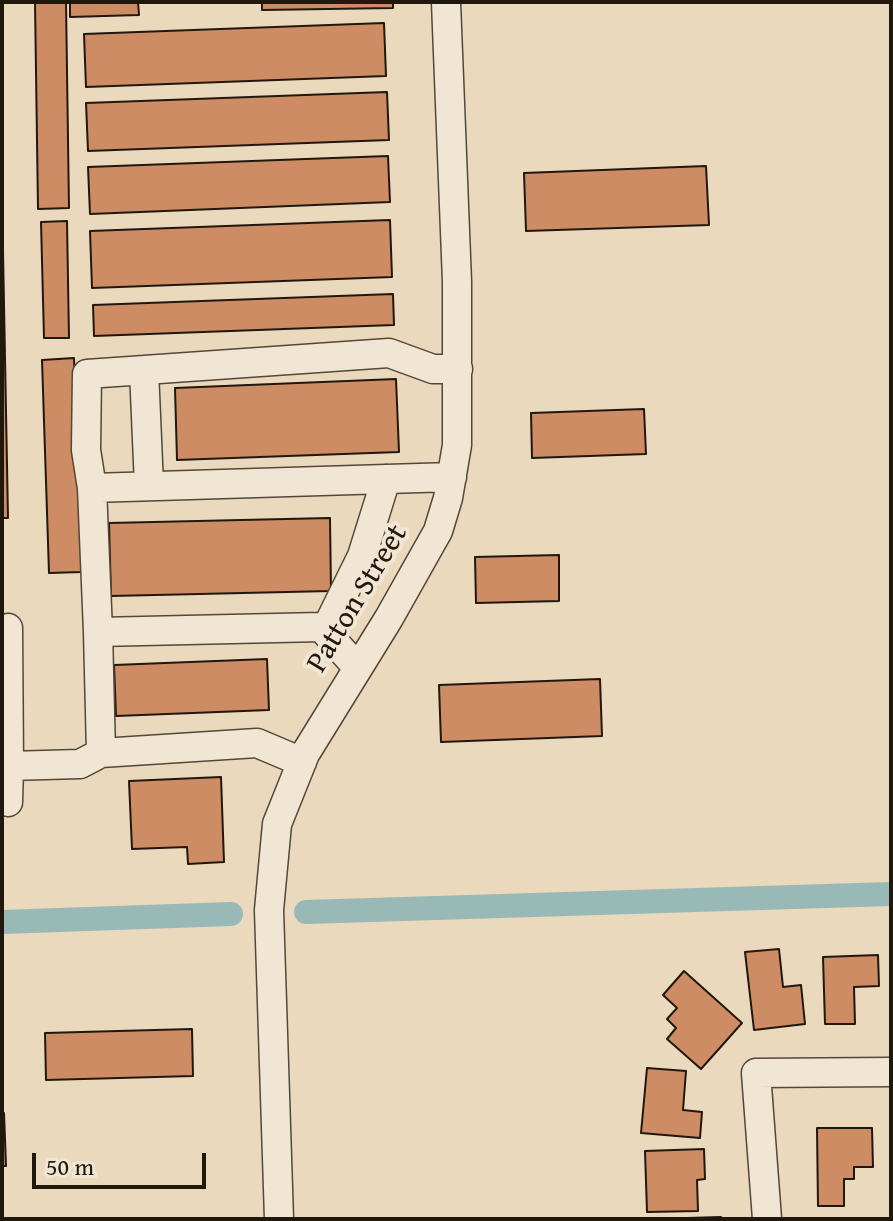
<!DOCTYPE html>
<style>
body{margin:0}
#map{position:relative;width:893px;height:1221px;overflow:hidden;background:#ead9bc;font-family:"Gentium Book Plus",serif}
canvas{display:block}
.frame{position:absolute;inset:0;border:4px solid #20170d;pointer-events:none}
.scale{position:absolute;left:32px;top:1153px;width:174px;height:36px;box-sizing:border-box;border:4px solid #20170d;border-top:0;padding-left:10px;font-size:24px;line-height:28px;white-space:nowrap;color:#20170d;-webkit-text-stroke:6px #f1e6d3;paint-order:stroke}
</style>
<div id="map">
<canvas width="893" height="1221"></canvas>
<div class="frame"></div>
<div class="scale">50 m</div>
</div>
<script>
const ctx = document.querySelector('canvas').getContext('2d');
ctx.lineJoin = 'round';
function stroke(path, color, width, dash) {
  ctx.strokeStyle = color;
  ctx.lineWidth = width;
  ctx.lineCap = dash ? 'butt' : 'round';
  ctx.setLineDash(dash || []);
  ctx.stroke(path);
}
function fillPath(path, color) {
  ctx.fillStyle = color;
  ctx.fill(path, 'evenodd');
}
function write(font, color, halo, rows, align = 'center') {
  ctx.font = font + ' "Gentium Book Plus",serif';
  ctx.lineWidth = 8;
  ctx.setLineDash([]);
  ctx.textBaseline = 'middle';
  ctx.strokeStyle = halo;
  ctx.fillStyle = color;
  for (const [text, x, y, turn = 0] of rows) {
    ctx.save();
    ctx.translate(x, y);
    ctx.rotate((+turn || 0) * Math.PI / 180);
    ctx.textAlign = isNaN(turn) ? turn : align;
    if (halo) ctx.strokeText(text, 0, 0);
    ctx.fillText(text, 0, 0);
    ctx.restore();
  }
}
stroke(new Path2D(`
 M306,912L891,894
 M2,922L231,914`), '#98b9b5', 24);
const building = new Path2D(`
 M35,2H66L69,208L38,209Z
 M70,2H138L139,15L70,17Z
 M262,2H393V8L262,10Z
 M384,23L386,76L86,87L84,34Z
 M387,92L389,140L88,151L86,103Z
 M388,156L390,202L90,214L88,167Z
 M706,166L709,225L526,231L524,173Z
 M2,198L8,518H2Z
 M390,220L392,277L92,288L90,231Z
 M67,221L69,338H44L41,222Z
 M393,294L394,325L94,336L93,305Z
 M74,358L82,572L49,573L42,360Z
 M396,379L399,452L177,460L175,388Z
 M644,409L646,454L532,458L531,413Z
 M330,518L331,591L111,596L109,523Z
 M559,555V601L476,603L475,557Z
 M267,659L269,710L116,716L114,665Z
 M600,679L602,736L441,742L439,685Z
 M221,777L224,862L188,864L187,847L132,849L129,781Z
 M779,949L783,987L801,985L805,1024L754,1030L745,952Z
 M878,955L879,986L854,987L855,1024H825L823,957Z
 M684,971L742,1023L701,1069L667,1039L676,1028L667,1019L677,1008L663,995Z
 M192,1029L193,1076L46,1080L45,1033Z
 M647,1068L686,1071L683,1110L702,1112L700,1138L641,1133Z
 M2,1113H4L6,1166H2Z
 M817,1128H872L873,1167H854V1179H844V1206H818Z
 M704,1149L705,1179L697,1180L698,1211L647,1212L645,1151Z
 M721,1217V1219H654Z`);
fillPath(building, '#ce8c65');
stroke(building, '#20170d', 2);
const minor = new Path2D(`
 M144,370L149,486
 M92,488L86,450L87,374L389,353L433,369H458
 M8,628L9,766L80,764L101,753
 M325,631L362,556L386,479
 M98,632L92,488L452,477
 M302,762L257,743L101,753L98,632L321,627L357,667
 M8,802L9,766
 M279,1219L269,910L277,824L305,754L389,618L438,531L448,498L457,445V282L446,2
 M767,1219L756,1073L891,1072`);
stroke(minor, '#524839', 31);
stroke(minor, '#f1e6d3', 28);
write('30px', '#20170d', '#f1e6d3', [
 ["Patton Street",358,599,-59]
]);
</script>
